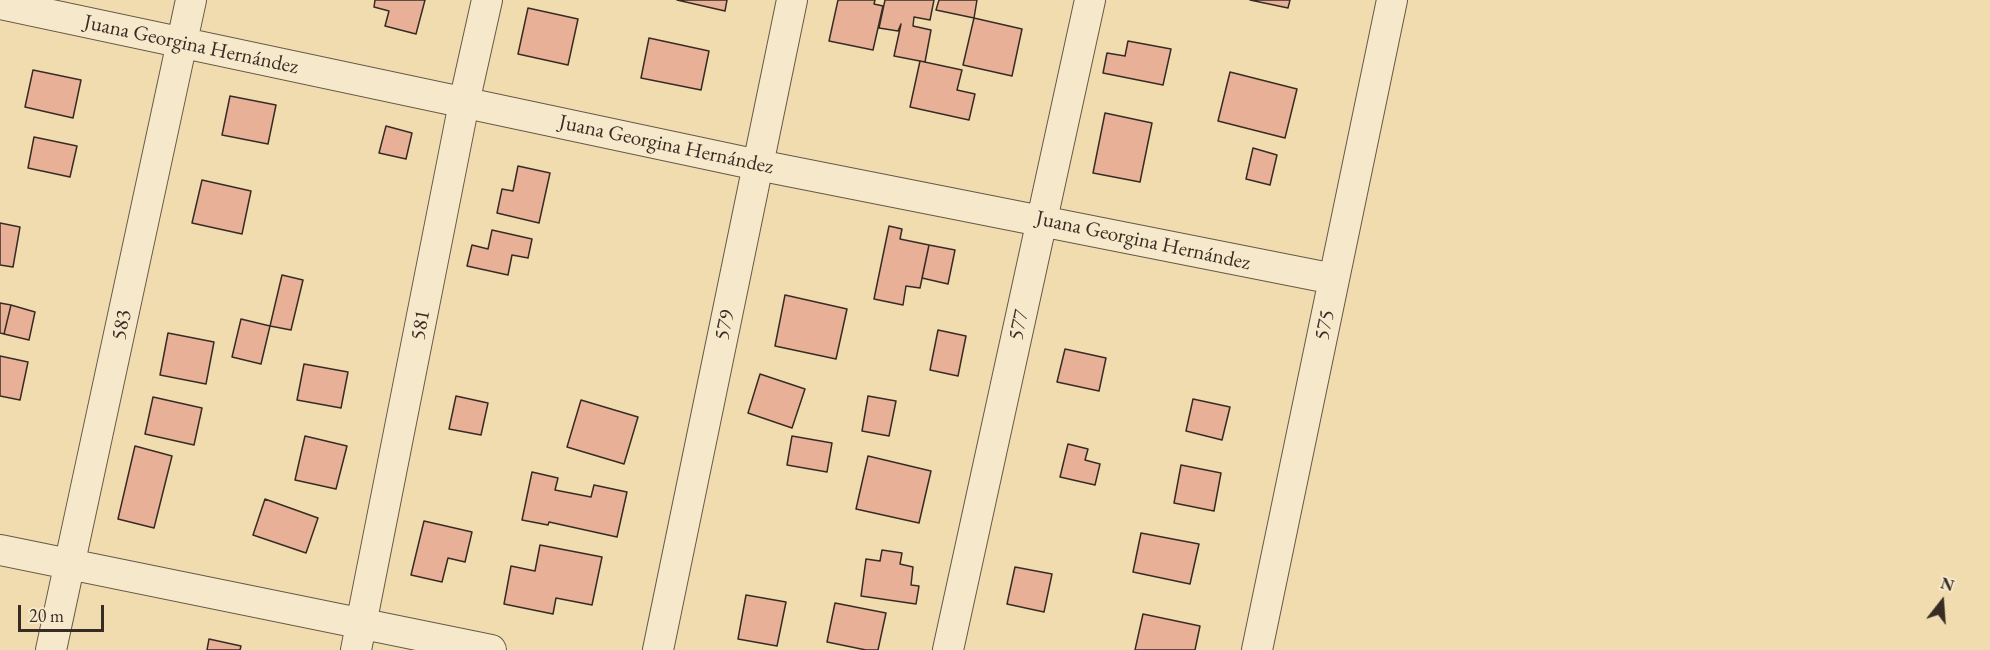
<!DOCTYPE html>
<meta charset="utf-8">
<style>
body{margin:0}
#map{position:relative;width:1990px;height:650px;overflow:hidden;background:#f1dcaf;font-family:"EB Garamond",serif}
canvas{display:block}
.north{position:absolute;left:1912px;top:572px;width:60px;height:60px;-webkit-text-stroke:4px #f6e8cb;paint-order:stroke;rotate:17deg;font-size:16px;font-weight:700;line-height:24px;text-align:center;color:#372c24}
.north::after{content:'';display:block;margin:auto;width:21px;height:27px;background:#372c24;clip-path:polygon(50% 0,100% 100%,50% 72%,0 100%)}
.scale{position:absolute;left:18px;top:605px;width:86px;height:27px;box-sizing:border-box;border:3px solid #372c24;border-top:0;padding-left:8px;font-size:18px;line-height:21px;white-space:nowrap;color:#372c24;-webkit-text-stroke:4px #f6e8cb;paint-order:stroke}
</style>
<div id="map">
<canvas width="1990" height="650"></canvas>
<div class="north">N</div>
<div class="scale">20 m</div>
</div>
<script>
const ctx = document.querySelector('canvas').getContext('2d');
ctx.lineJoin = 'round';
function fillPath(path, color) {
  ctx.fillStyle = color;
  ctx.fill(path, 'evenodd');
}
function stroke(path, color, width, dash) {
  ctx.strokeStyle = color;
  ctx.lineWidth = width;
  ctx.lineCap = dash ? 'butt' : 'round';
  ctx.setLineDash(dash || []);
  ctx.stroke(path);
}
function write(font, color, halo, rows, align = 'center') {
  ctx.font = font + ' "EB Garamond",serif';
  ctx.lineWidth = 4.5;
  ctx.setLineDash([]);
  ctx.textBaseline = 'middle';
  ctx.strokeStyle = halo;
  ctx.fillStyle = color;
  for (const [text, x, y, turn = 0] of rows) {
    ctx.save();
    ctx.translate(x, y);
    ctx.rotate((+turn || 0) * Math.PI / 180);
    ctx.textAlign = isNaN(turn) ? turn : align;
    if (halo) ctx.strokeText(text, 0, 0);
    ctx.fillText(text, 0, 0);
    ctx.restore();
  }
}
const building = new Path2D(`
 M375,0H425L416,34L385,26L389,11L374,7Z
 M677,0H727L725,11Z
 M838,0H875L874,4L883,6L873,50L829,41Z
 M885,0H934L930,20L914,17L913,26L931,30L925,62L894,56L901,24L898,31L879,28Z
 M939,0H977L974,18L936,10Z
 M1250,0H1290L1288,8Z
 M528,8L578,19L568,65L518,54Z
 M974,18L1022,29L1012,76L963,65Z
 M649,38L709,51L701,90L641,78Z
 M1128,41L1171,49L1163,85L1103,73L1107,53L1125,56Z
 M920,61L962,70L957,90L975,94L969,120L910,107Z
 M33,70L81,80L73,118L25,107Z
 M1230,72L1297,89L1285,138L1218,121Z
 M230,96L276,105L268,144L222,135Z
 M1105,113L1152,123L1140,182L1093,173Z
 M386,126L412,133L406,159L379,153Z
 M34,137L77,146L70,177L28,168Z
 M1253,148L1277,155L1270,185L1246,179Z
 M518,166L550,173L539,223L497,213L502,189L513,191Z
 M202,180L251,191L242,234L192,223Z
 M0,223L20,227L13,267L0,265Z
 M889,226L902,229L900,239L929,245L920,288L906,286L903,305L874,299Z
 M492,230L532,239L528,258L512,255L508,275L467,266L472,245L488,249Z
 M929,245L955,250L948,284L922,278Z
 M282,275L303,280L291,330L270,326Z
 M785,295L847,309L836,359L775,346Z
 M0,303L11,305L4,334L0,333Z
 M11,305L35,312L29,340L4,334Z
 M241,319L270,326L261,364L232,357Z
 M938,330L966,336L958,376L930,370Z
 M168,333L214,342L206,384L160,375Z
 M1065,349L1106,358L1099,391L1057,382Z
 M0,356L28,362L20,400L0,396Z
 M304,364L348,372L341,408L297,400Z
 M760,374L805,389L792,428L748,413Z
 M456,396L488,403L481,435L449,429Z
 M868,396L896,401L889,436L862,431Z
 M153,397L202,408L194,445L145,434Z
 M1193,399L1230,407L1222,440L1186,431Z
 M581,400L638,417L624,464L567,447Z
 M305,436L347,446L336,489L295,480Z
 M792,436L832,443L827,472L787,465Z
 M1068,444L1088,449L1085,460L1100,464L1095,485L1060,477Z
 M135,446L172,456L154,528L118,519Z
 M868,456L931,471L919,523L856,509Z
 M1181,465L1221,473L1214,511L1174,503Z
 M532,472L558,478L555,490L591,497L594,485L627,492L617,537L549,522L548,525L522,520Z
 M265,499L318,518L306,553L253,535Z
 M424,521L472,532L465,562L448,558L442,582L411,575Z
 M1141,533L1199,544L1190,584L1133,572Z
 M540,545L602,557L592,605L556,598L553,614L504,604L511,566L535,571Z
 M882,550L902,553L900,564L913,567L911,585L919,586L916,604L861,596L866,559L880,561Z
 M1015,567L1052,574L1044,612L1007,604Z
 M746,595L786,602L777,646L738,639Z
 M835,603L886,613L878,650H866L827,642Z
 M1143,614L1200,626L1195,650H1135Z
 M209,639L241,646L240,650H207Z`);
fillPath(building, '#e7b097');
stroke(building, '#372c24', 1.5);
const street = new Path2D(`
 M0,4L758,165L1334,279
 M0,550L491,650
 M51,650L191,0
 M356,650L464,103L487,0
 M658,650L792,0
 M948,650L1090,0
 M1257,650L1392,0`);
stroke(street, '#665847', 32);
stroke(street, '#f6e8cb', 30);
write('21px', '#372c24', '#f6e8cb', [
 ["Juana Georgina Hernández",191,45,12],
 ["Juana Georgina Hernández",666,145,12],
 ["Juana Georgina Hernández",1143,241,12],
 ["583",122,325,-78],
 ["581",421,325,-79],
 ["579",725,325,-78],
 ["577",1019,325,-78],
 ["575",1325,325,-78]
]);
</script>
